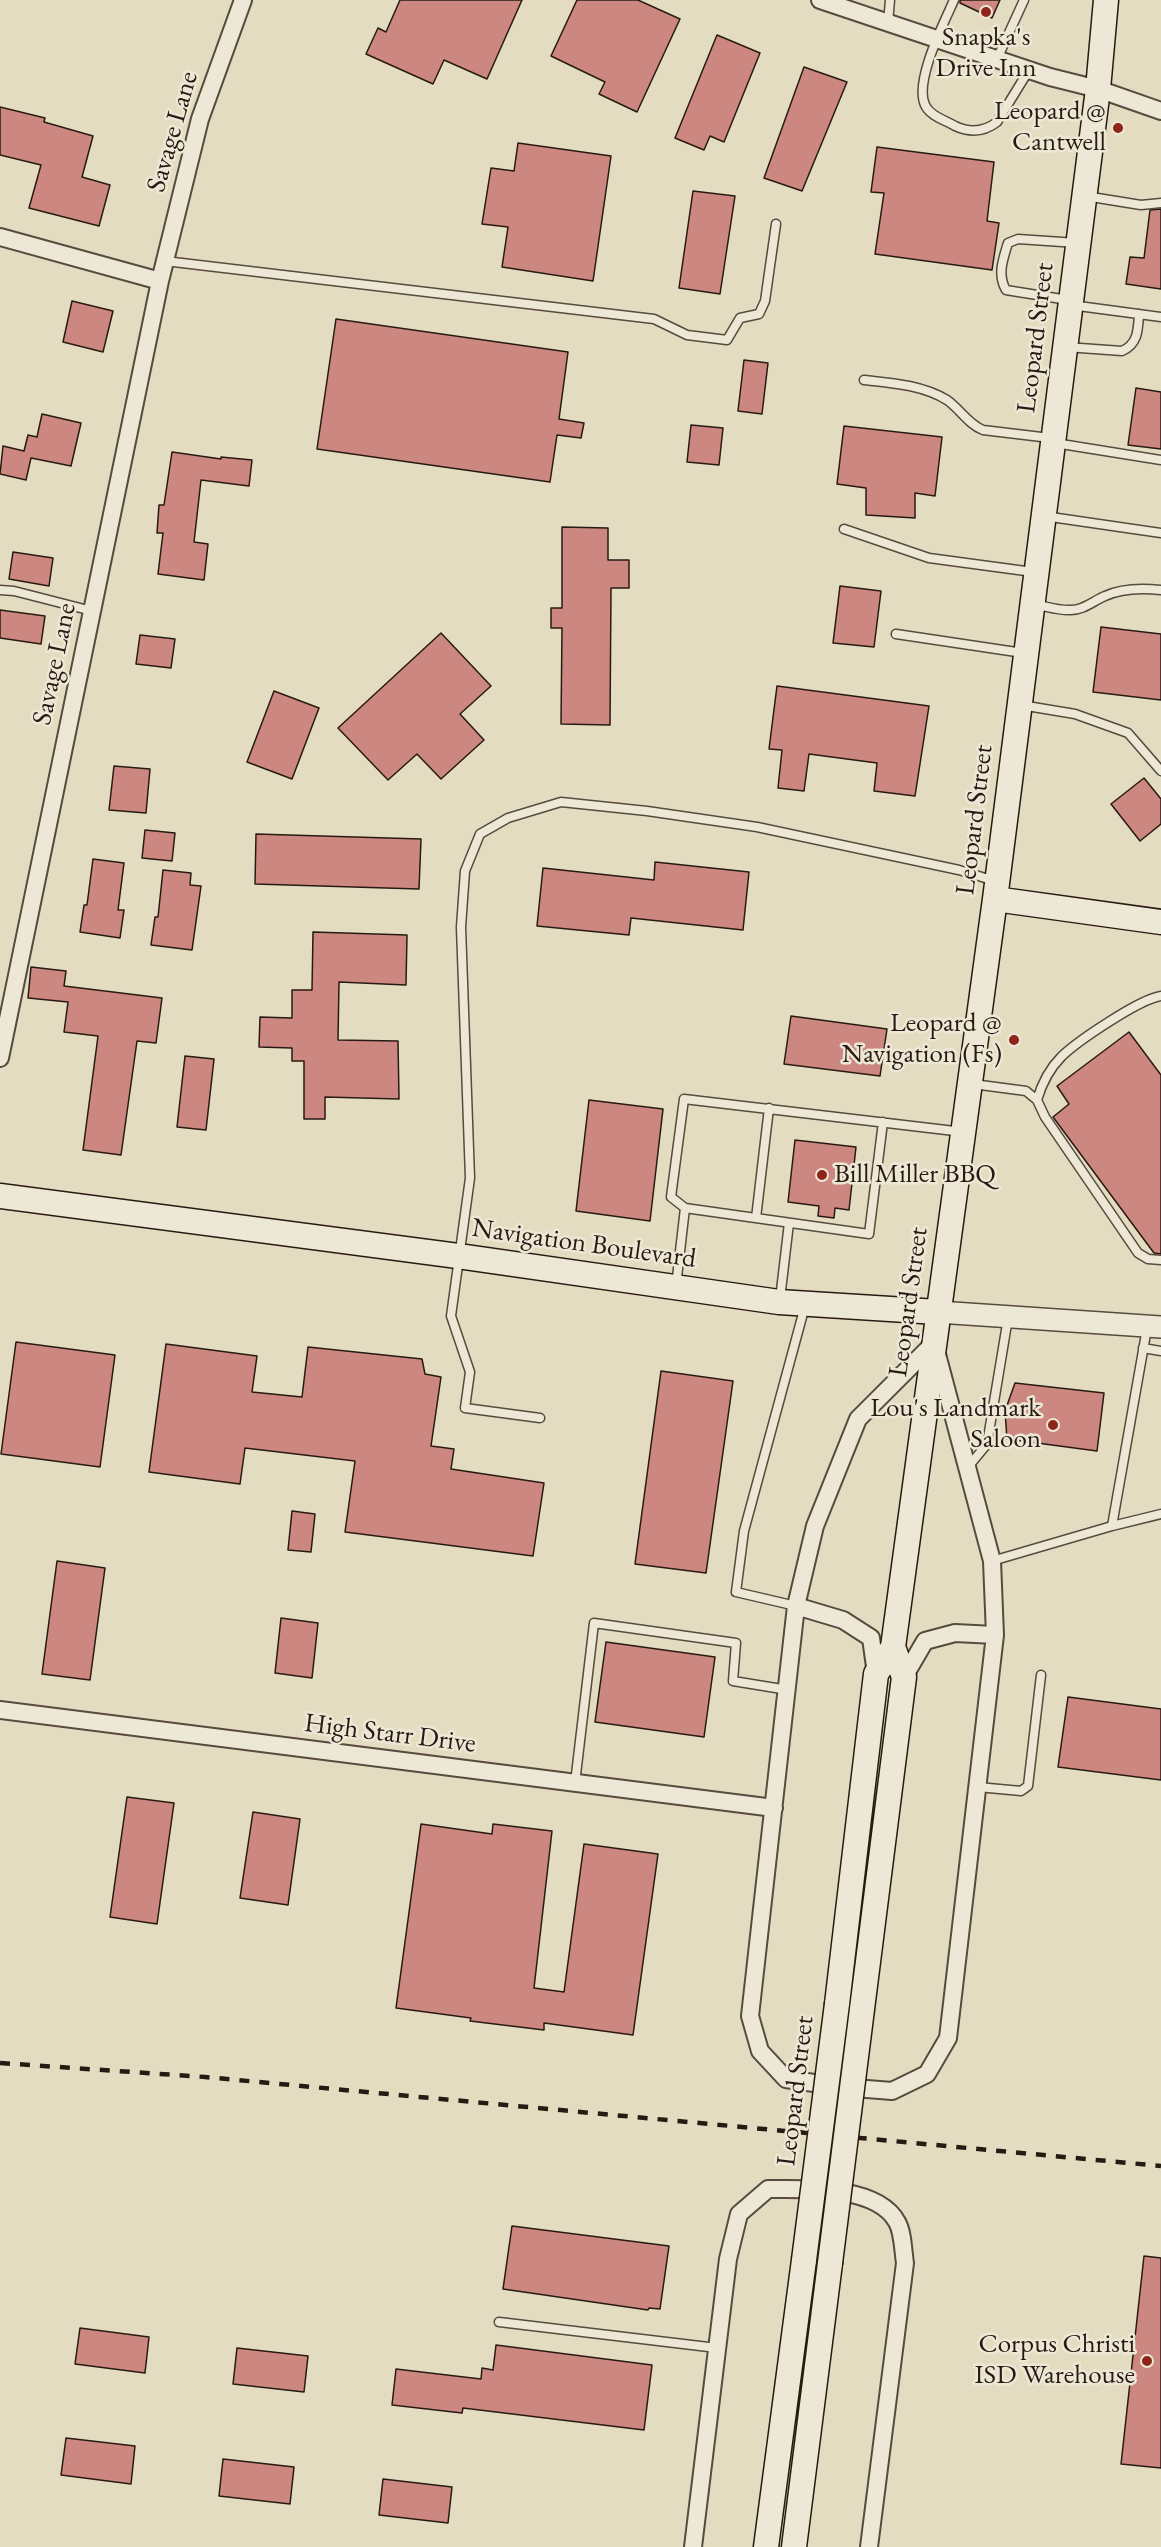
<!DOCTYPE html>
<style>
body{margin:0}
canvas{display:block;background:#e4dcc0}
</style>
<canvas width="1161" height="2547"></canvas>
<script>
const ctx = document.querySelector('canvas').getContext('2d');
ctx.lineJoin = 'round';
function fillPath(path, color) {
  ctx.fillStyle = color;
  ctx.fill(path, 'evenodd');
}
function stroke(path, color, width, dash) {
  ctx.strokeStyle = color;
  ctx.lineWidth = width;
  ctx.lineCap = dash ? 'butt' : 'round';
  ctx.setLineDash(dash || []);
  ctx.stroke(path);
}
function write(font, color, halo, rows, align = 'center') {
  ctx.font = font + ' "EB Garamond",serif';
  ctx.lineWidth = 5;
  ctx.setLineDash([]);
  ctx.textBaseline = 'middle';
  ctx.strokeStyle = halo;
  ctx.fillStyle = color;
  for (const [text, x, y, turn = 0] of rows) {
    ctx.save();
    ctx.translate(x, y);
    ctx.rotate((+turn || 0) * Math.PI / 180);
    ctx.textAlign = isNaN(turn) ? turn : align;
    if (halo) ctx.strokeText(text, 0, 0);
    ctx.fillText(text, 0, 0);
    ctx.restore();
  }
}
const building = new Path2D(`
 M400,0H522L487,79L444,60L433,84L366,54L378,28L386,32Z
 M577,0H638L680,19L637,112L599,94L605,82L551,56Z
 M960,0H1000L992,18L960,3Z
 M717,35L760,53L724,142L710,136L704,150L675,138Z
 M804,67L847,82L802,191L764,178Z
 M0,107L45,118L44,122L93,136L82,177L110,185L99,226L29,208L41,165L0,155Z
 M518,143L611,156L593,281L502,267L508,227L482,224L491,168L514,171Z
 M877,147L994,162L987,221L999,223L992,270L875,254L884,193L871,192Z
 M693,191L735,196L720,294L679,288Z
 M1161,209V289L1126,284L1130,257L1144,258L1150,210Z
 M72,301L113,311L103,352L63,342Z
 M336,319L568,352L559,419L584,423L581,438L557,435L550,482L317,449Z
 M744,360L768,363L762,414L738,411Z
 M1136,388L1161,392V449L1128,445Z
 M42,414L81,423L71,466L31,458L26,480L0,474L3,446L24,451L28,435L37,437Z
 M691,425L723,428L719,465L687,462Z
 M844,426L942,437L935,496L915,493V518L866,515V488L837,484Z
 M172,452L221,459V457L252,460L249,486L201,480L194,542L208,544L204,580L158,574L163,533H157L159,505H164Z
 M562,527L608,528V560H629V588H611L610,725L561,724L562,628H551V608H562Z
 M13,552L53,558L49,586L9,579Z
 M840,586L881,591L874,647L833,643Z
 M0,610L45,616L41,644L0,638Z
 M1101,627L1161,634V700L1093,692Z
 M441,633L491,686L460,714L484,740L441,779L417,754L388,780L338,728Z
 M140,635L175,639L171,668L136,664Z
 M777,686L929,706L915,796L874,791L877,763L809,754L804,791L778,788L782,750L769,749Z
 M274,691L319,708L292,779L247,762Z
 M114,766L150,769L146,813L109,810Z
 M1144,778L1161,799V824L1140,841L1111,804Z
 M145,830L175,833L172,861L142,858Z
 M256,834L421,839L419,889L255,884Z
 M93,859L124,863L118,910H124L120,938L80,932L84,905H87Z
 M655,862L749,872L743,930L631,918L629,935L537,926L543,868L654,880Z
 M163,870L191,873L190,885L201,886L192,950L151,945L155,917H158Z
 M313,932L407,935L406,985L339,982L338,1040L398,1041L399,1099L325,1097V1119H304V1061H292V1048L259,1047L260,1017L292,1018V990H312Z
 M31,967L66,971L64,986L162,998L156,1043L137,1041L121,1155L83,1150L98,1036L64,1032L68,1002L28,998Z
 M791,1016L887,1029L880,1076L784,1064Z
 M1129,1032L1161,1075V1254L1154,1253L1053,1117L1069,1104L1057,1086Z
 M185,1056L214,1059L206,1130L177,1127Z
 M589,1100L663,1109L650,1221L576,1211Z
 M795,1140L856,1147L849,1210L835,1208L834,1218L818,1216L819,1206L788,1202Z
 M16,1342L115,1355L100,1467L1,1454Z
 M166,1344L257,1356L252,1392L302,1397L308,1347L422,1359L425,1374L441,1377L431,1446L454,1449L451,1469L544,1483L533,1556L345,1532L355,1461L245,1448L240,1484L149,1472Z
 M661,1371L733,1381L706,1573L635,1564Z
 M1015,1383L1104,1393L1097,1451L1007,1439L1005,1411Z
 M292,1511L315,1514L311,1552L288,1550Z
 M57,1561L105,1568L90,1680L42,1674Z
 M281,1618L318,1623L312,1678L275,1673Z
 M606,1642L715,1657L704,1737L595,1722Z
 M1068,1697L1161,1709V1780L1058,1767Z
 M127,1797L174,1803L157,1924L110,1917Z
 M253,1812L300,1819L288,1905L240,1898Z
 M421,1824L492,1834L493,1824L552,1831L534,1988L564,1992L584,1844L658,1854L633,2035L544,2023V2030L470,2021L471,2018L396,2008Z
 M512,2226L669,2246L660,2309L649,2308L648,2310L503,2289Z
 M1144,2256L1161,2258V2468L1121,2464Z
 M80,2328L149,2337L145,2373L75,2364Z
 M496,2345L652,2365L644,2430L463,2408L462,2413L392,2405L396,2369L481,2379L482,2368L493,2370Z
 M237,2348L308,2356L304,2392L233,2384Z
 M66,2438L135,2446L131,2484L61,2475Z
 M223,2459L294,2467L290,2504L219,2496Z
 M383,2479L452,2487L448,2523L379,2515Z`);
fillPath(building, '#cc8880');
stroke(building, '#281a13', 1.5);
const service = new Path2D(`
 M954,0C944,23 914,81 925,105C930,116 945,120 955,126C970,133 984,132 997,122L1029,70
 M888,23L890,0
 M997,59L1024,0
 M1085,196L1141,205L1161,203
 M165,261L654,319L687,335L727,340L740,318L759,314L765,301L776,224
 M1068,300L1006,290C997,275 1003,259 1008,243L1018,239L1077,243
 M1071,305L1161,317
 M1066,347L1122,351C1138,344 1138,330 1139,314
 M864,380C892,383 922,385 947,400C960,409 968,424 983,430L1050,438
 M1055,443L1161,460
 M1044,516L1161,533
 M844,529L929,558L1033,572
 M0,590L14,591L92,611
 M1033,604C1045,606 1059,611 1071,610C1084,610 1093,601 1105,596C1122,588 1143,588 1161,590
 M896,634L1023,653
 M1021,705L1075,714L1128,733L1161,771
 M973,1084L1026,1091L1037,1100L1045,1117L1138,1253L1148,1259L1161,1260
 M1037,1100C1042,1083 1050,1068 1062,1056C1079,1040 1140,999 1161,996
 M685,1208L869,1234L883,1122
 M756,1218L769,1108
 M676,1286L685,1208L671,1197L684,1099L963,1132
 M780,1299L789,1223
 M1143,1348L1161,1351
 M540,1418L465,1408L470,1372L451,1316L470,1178L461,927L465,871L480,834L508,818L561,802L647,811L757,827L959,870L995,881
 M968,1467L987,1444L1008,1318
 M1112,1526L1161,1514
 M992,1561L1112,1526L1147,1328
 M796,1606L736,1592L744,1531L805,1306
 M575,1783L594,1623L736,1643L733,1681L788,1690
 M978,1787L1021,1791L1028,1786L1041,1675
 M499,2322L717,2348`);
const minor = new Path2D(`
 M820,0L1050,77L1098,89L1161,111
 M0,237L160,281
 M0,1058L160,281L200,119L243,0
 M934,1343L992,1561L995,1635L948,2038L927,2074L892,2091L842,2087L786,2079L760,2051L750,2016L796,1606L815,1526L858,1419Z
 M796,1606L843,1620L871,1638L876,1674
 M904,1677L925,1641L955,1633L995,1635
 M0,1710L774,1808
 M693,2547L728,2259L739,2214L768,2189C804,2189 877,2185 897,2222C903,2232 903,2251 905,2263L869,2547`);
const tertiary = new Path2D(`
 M938,1312L1161,1327`);
const secondary = new Path2D(`
 M995,899L1161,922
 M0,1196L458,1256L779,1302L938,1312
 M837,2004L876,1674L893,1647L995,899L1098,89L1106,0
 M862,2009L904,1677L893,1647
 M766,2547L804,2260
 M794,2547L830,2263`);
stroke(service, '#574a3e', 11);
stroke(minor, '#574a3e', 20);
stroke(tertiary, '#574a3e', 24);
stroke(secondary, '#281a13', 27);
stroke(service, '#ede8d6', 8);
stroke(minor, '#ede8d6', 16);
stroke(tertiary, '#ede8d6', 21);
stroke(secondary, '#ede8d6', 24);
stroke(new Path2D(`
 M0,2063L205,2077L1161,2166`), '#281a13', 4.5, [10, 10]);
const secondaryBridge = new Path2D(`
 M804,2260L837,2004
 M830,2263L862,2009`);
stroke(secondaryBridge, '#281a13', 27, []);
stroke(secondaryBridge, '#ede8d6', 24);
for (const [x, y, r, color] of [
 [986,12,6,"#8f2418"],
 [1118,128,6,"#8f2418"],
 [1014,1040,6,"#8f2418"],
 [822,1175,6,"#8f2418"],
 [1053,1425,6,"#8f2418"],
 [1147,2361,6,"#8f2418"]
]) {
  const dot = new Path2D();
  dot.arc(x, y, r, 0, 2 * Math.PI);
  ctx.fillStyle = color;
  ctx.fill(dot);
  stroke(dot, '#ede8d6', 2);
}
write('27px', '#281a13', '#ede8d6', [
 ["Snapka's",986,38,"center"],
 ["Drive Inn",986,69,"center"],
 ["Leopard @",1106,112],
 ["Cantwell",1106,143],
 ["Leopard @",1002,1024],
 ["Navigation (Fs)",1002,1055],
 ["Bill Miller BBQ",834,1175,"left"],
 ["Lou's Landmark",1041,1409],
 ["Saloon",1041,1440],
 ["Corpus Christi",1135,2345],
 ["ISD Warehouse",1135,2376]
], 'right');
write('27px', '#281a13', '#ede8d6', [
 ["Savage Lane",173,132,-74],
 ["Leopard Street",1036,338,-83],
 ["Savage Lane",55,664,-78],
 ["Leopard Street",975,820,-83],
 ["Navigation Boulevard",584,1244,8],
 ["Leopard Street",909,1302,-82],
 ["High Starr Drive",390,1734,7],
 ["Leopard Street",796,2091,-83]
]);
</script>
